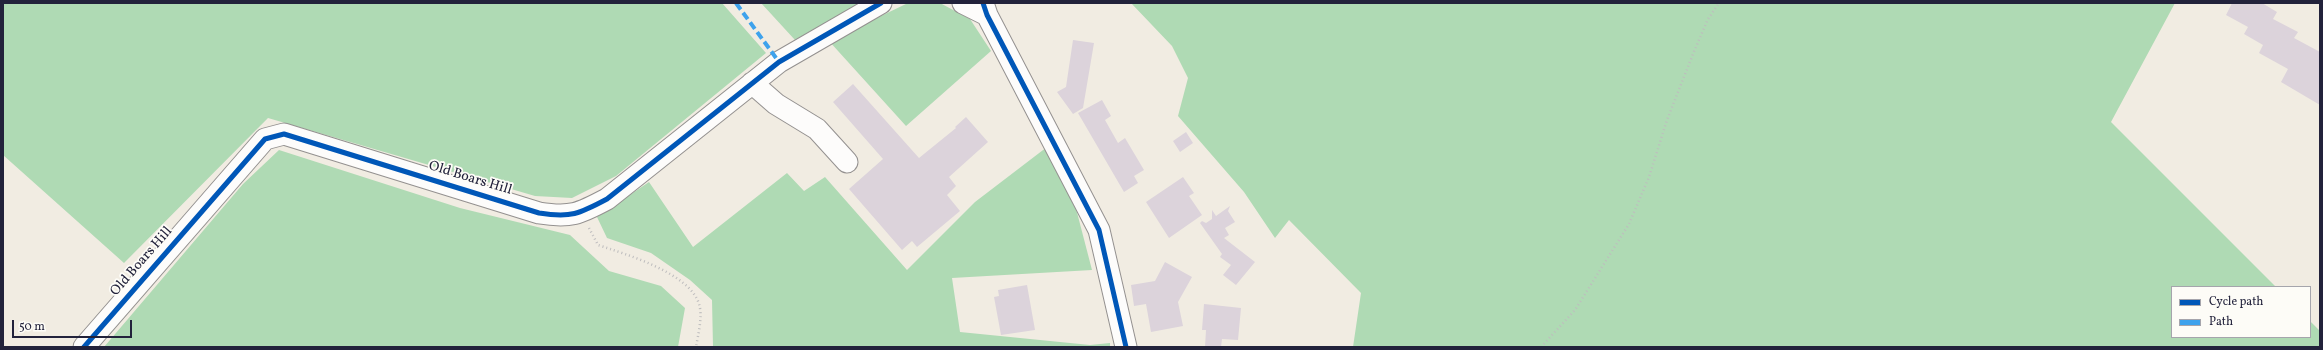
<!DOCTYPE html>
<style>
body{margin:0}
#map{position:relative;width:2323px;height:350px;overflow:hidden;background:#f1ece2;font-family:Vollkorn,serif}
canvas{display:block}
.frame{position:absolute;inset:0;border:4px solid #22223b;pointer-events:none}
.legend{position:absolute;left:2171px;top:286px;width:140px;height:52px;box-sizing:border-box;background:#fdfcf7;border:1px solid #a5a5ac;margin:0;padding:5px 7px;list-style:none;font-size:12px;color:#22223b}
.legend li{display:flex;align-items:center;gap:8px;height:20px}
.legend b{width:20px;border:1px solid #a5a5ac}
.scale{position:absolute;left:12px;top:320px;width:120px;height:18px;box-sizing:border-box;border:2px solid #22223b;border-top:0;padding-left:5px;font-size:12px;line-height:14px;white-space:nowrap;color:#22223b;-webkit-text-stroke:3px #fdfcf7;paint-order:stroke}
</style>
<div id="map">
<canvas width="2323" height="350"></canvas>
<div class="frame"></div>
<ul class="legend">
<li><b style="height:5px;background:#0057b8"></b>Cycle path</li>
<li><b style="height:5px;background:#3ea2ec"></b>Path</li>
</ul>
<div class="scale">50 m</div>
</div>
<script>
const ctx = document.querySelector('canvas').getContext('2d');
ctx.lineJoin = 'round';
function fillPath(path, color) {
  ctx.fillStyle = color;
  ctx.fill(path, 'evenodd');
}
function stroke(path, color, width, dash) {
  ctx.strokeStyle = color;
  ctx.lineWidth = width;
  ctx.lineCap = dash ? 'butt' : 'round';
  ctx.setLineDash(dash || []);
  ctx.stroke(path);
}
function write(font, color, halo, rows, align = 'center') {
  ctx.font = font + ' Vollkorn,serif';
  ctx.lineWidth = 3.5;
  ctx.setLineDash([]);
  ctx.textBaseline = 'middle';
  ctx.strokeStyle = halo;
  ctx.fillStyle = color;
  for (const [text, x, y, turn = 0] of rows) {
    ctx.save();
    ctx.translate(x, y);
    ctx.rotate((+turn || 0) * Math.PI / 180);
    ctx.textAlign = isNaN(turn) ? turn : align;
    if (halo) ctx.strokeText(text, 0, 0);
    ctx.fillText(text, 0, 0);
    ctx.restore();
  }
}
fillPath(new Path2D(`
 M3,3H722L766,53L616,176L572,198L535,196L268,118L124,263L3,155Z
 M761,3H860L795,40Z
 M908,3H940L970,19L991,51L906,126L829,41Z
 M1131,3H2175L2111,122L2276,287H2172V337H2310V321L2320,331V347H1353L1361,293L1289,220L1275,238L1244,192L1178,116L1188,78L1172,46Z
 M1047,147L1073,197L1092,270L952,278L960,332L1090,345L1110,343V347H713L712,300L690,280L651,253L607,238L597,217L649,182L693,247L787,173L804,191L825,177L907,270L975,202Z
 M279,150L460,208L570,235L609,271L661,286L685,308L678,347H104L243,184Z`), '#afdab4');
fillPath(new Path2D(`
 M2232,3H2262L2277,12L2273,19L2298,32L2294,38L2320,52V105L2281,82L2288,69L2259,53L2263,45L2244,34L2248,27L2226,15Z
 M1073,40L1094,43L1083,108L1073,114L1057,92L1066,87Z
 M853,84L919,158L956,128L955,127L966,117L988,142L949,177L956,186L947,195L960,211L917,247L912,241L902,250L849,189L883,159L833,102Z
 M1102,100L1111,116L1105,120L1118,143L1125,138L1144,170L1134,176L1138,183L1124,192L1078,113Z
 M1186,132L1193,143L1180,152L1173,141Z
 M1183,177L1194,193L1189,196L1202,215L1169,238L1146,202Z
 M1230,206L1228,211L1235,222L1225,228L1229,235L1224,238L1255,262L1236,285L1223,275L1231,265L1220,257L1222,254L1200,223L1202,221L1206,223L1212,219V210L1216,216Z
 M1165,262L1192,277L1178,302L1183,326L1151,332L1146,304L1134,306L1131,285L1155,281Z
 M1027,285L1035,330L1001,335L994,297L999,296L998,290Z
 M1204,304L1241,308L1238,340L1222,339L1221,347H1205L1206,330H1202Z`), '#dcd3db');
const minor = new Path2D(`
 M963,3L987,15
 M983,3L987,15L1099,230L1126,347
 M752,83L776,104L817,129L847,162
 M84,347L265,139L284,134L539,213C571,218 579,214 607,199L779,62L881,3`);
stroke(minor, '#949190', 23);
stroke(new Path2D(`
 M589,228L598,245C625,254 690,273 699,304C703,316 698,335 696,347
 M1541,347L1575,310L1629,224L1649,177L1667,120L1693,54L1708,19L1719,3`), '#bebdbe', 2.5, [1, 3]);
stroke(minor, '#fdfcfb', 21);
stroke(new Path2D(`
 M736,3L779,62`), '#3ea2ec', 4, [8, 4]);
stroke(new Path2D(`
 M983,3L987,15L1099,230L1126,347
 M84,347L265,139L284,134L539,213C571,218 579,214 607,199L779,62L881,3`), '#0057b8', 5);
write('14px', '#22223b', '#fdfcf7', [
 ["Old Boars Hill",470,179,17],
 ["Old Boars Hill",142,262,-49]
]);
</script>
